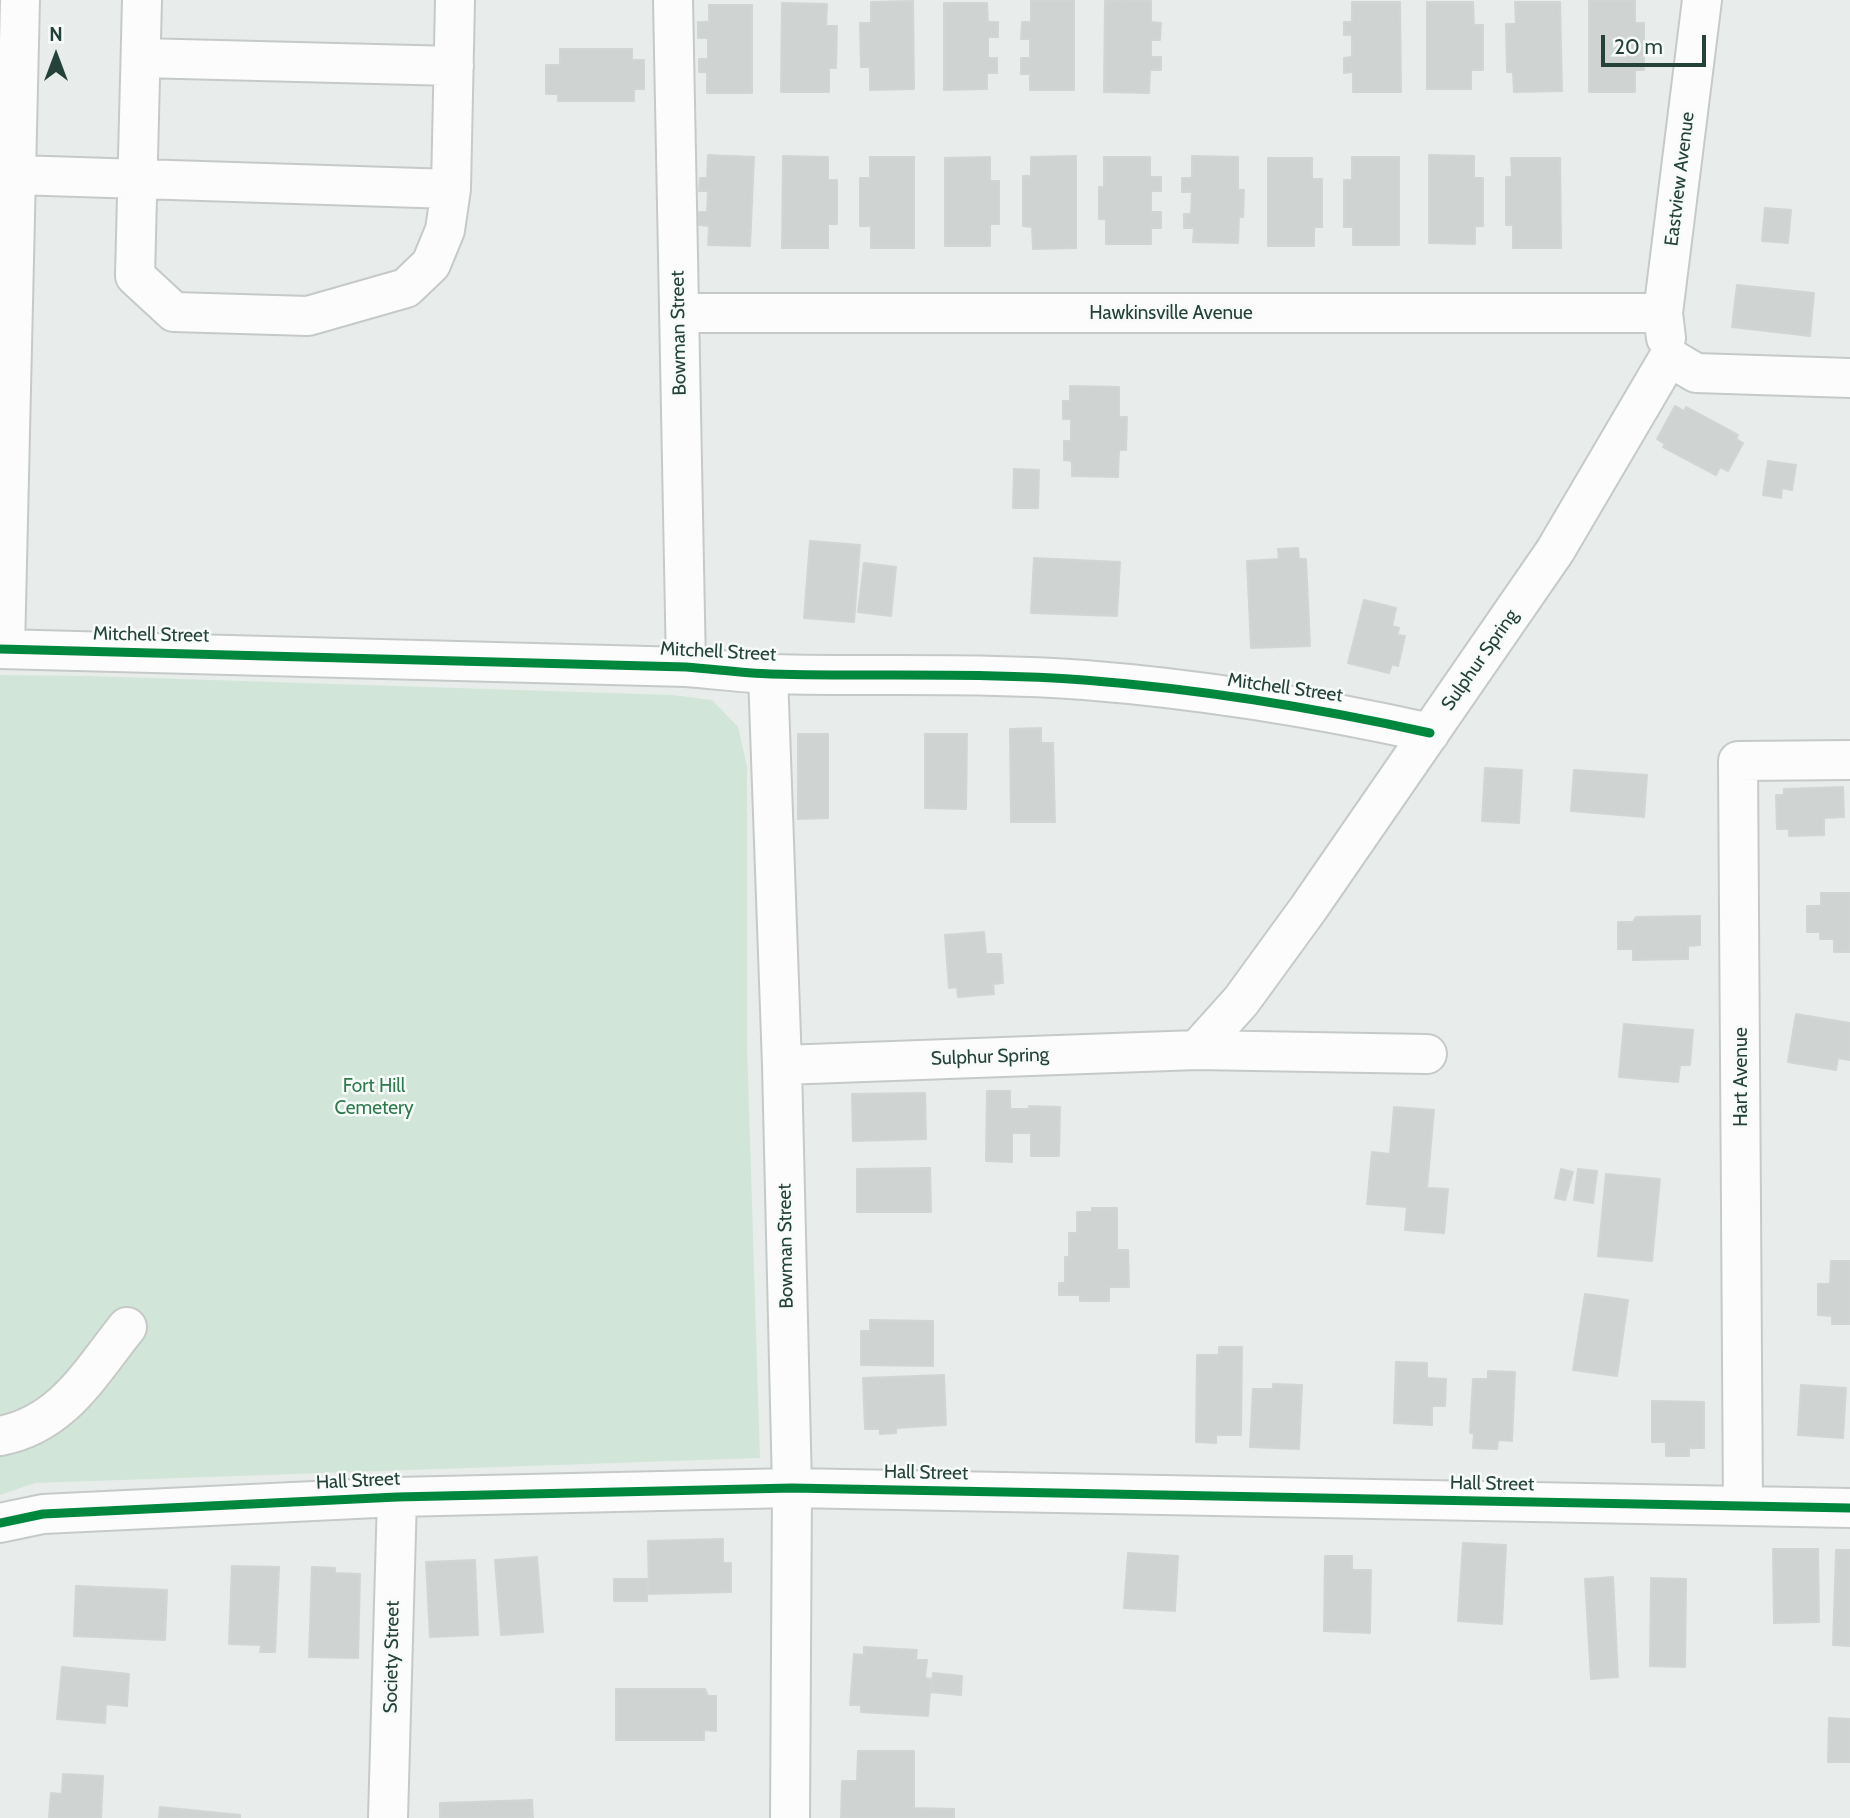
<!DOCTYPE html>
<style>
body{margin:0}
#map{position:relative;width:1850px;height:1818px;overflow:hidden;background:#e8edeb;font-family:Cabin,sans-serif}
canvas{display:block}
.north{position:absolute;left:21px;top:21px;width:70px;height:70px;-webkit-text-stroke:5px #f7fbf9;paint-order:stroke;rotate:0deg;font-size:19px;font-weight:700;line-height:28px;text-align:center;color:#24423a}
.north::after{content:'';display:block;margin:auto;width:24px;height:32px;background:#24423a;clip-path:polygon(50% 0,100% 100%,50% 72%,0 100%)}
.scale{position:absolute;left:1601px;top:35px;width:105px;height:32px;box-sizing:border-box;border:4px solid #24423a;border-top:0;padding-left:9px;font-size:21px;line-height:24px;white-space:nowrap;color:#24423a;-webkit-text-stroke:5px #f7fbf9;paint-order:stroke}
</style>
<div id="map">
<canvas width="1850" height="1818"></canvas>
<div class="north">N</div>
<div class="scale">20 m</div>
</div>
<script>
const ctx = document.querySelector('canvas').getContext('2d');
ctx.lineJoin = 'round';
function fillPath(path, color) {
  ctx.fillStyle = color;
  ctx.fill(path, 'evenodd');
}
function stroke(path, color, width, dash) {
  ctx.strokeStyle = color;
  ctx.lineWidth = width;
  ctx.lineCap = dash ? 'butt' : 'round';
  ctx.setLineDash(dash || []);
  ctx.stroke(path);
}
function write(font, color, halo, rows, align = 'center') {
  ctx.font = font + ' Cabin,sans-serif';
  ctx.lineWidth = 5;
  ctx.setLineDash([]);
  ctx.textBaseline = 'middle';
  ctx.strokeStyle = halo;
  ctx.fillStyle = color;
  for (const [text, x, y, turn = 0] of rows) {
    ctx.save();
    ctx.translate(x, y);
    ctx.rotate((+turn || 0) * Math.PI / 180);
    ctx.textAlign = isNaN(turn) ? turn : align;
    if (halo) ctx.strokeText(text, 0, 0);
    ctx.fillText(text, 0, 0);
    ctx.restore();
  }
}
fillPath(new Path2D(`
 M0,675L89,676L672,695L712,700L738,727L747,766V1043L760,1458L35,1483L0,1495Z`), '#d1e6d8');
const building = new Path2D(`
 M1105,0L1151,1V22L1161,23L1160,40H1151V57H1161V70H1150L1149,93L1104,92Z
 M913,1L914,89L870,90V67H861L860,23H871V2Z
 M1031,1H1074V90H1030V74H1021V58H1030V39H1021L1022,22H1031Z
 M1589,1H1635V23H1644V70H1635V92H1589Z
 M1352,2H1400L1401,92H1353V72L1344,73V58L1352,57V35H1344V22H1352Z
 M1427,2H1473L1474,25H1483V70H1471V89H1427Z
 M1515,2H1560L1562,91L1514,92L1513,72H1507L1506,24H1516Z
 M782,3L827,4L826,26H837L836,68H829V92H781Z
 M944,3H987L988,22H998V37H988V58H997V73H987V89L944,90Z
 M709,5H752V93H707V72H699V59H708V38H698V22H709Z
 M560,49H632V60H644V89H634V101H558V94H546V65H560Z
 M708,155L754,157L750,246L708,245L709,226L699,225V212H707L708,191H699L700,178H707Z
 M1429,155L1474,156V178H1483V226H1475V244L1429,243Z
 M783,156L828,157V180H837V224H828V248H782Z
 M1076,156V248L1033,249L1032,227L1023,226V176H1031V157Z
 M1192,156L1238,157V190H1244L1243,217H1239L1238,243L1193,242L1194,228H1184V214H1191L1192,192H1182V178H1192Z
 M870,157H914V248H871V226H860V178H870Z
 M990,157V181H999V224H990V246H945V158Z
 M1104,157H1150V177H1161V191H1151V212H1161V228H1151V244H1106V219H1099V187H1104Z
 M1352,157H1399V245H1353V227H1344V180H1352Z
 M1268,158H1312V179H1322V227H1314V246H1268Z
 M1511,158H1560L1561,248H1513V225H1506V177H1512Z
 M1765,208L1791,210L1788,243L1762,241Z
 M1737,285L1814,293L1810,336L1732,327Z
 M1070,386L1119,387V417H1127L1126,450H1119L1118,477L1072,476V461L1064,460V441H1071V419H1063V401H1070Z
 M1675,406L1684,411L1686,407L1738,435L1736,439L1743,443L1728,471L1720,467L1716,475L1663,447L1665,444L1657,439Z
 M1768,461L1796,465L1792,490L1782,488L1781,498L1763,495Z
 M1014,469L1039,470L1038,508H1013Z
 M810,541L860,545L854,622L804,618Z
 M1298,548L1299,559H1306L1310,646L1251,648L1247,561L1279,559L1278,549Z
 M1034,558L1120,562L1117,616L1031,613Z
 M864,563L896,567L891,616L858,612Z
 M1364,600L1396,608L1392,626L1399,628L1397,635L1405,636L1398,666L1392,664L1389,673L1348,663Z
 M1041,728V743H1053L1055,822H1011L1010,729Z
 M798,734H828V818L798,819Z
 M925,734H967L966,809L925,808Z
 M1485,768L1522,770L1519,823L1482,821Z
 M1574,770L1647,775L1644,817L1571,811Z
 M1843,787L1844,817L1824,818V835L1789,836V829H1777L1776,795H1784V789Z
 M1821,893H1850V952H1834V939H1820V932H1807V906H1821Z
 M1700,916V945L1688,946V959L1633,960V949H1618V922H1633L1636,917Z
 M984,932L986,954H1001L1003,983L993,984L994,994L958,997L957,987L949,988L945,935Z
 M1796,1014L1850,1023V1060L1838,1058L1836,1070L1788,1062Z
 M1624,1024L1693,1030L1690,1065H1680L1678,1082L1619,1077Z
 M987,1091H1010V1109H1029V1106L1060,1107L1059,1156H1031V1133H1012V1162L986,1161Z
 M925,1093L926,1139L853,1141L852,1094Z
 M1394,1107L1434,1110L1427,1188L1448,1189L1444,1233L1405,1230L1407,1207L1367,1204L1372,1152L1390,1154Z
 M930,1168L931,1212H857V1169Z
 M1561,1169L1573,1172L1565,1200L1555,1198Z
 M1578,1169L1597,1171L1593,1203L1574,1200Z
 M1606,1174L1660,1179L1652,1261L1598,1256Z
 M1092,1208H1117V1250H1128L1129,1287H1109V1301H1080V1295H1059V1283H1065V1257H1069V1233H1077V1212H1092Z
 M1831,1261H1850V1324H1832V1316L1818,1315V1284H1830Z
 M1585,1294L1628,1300L1617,1376L1573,1370Z
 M870,1320L933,1321V1366L861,1365V1331H870Z
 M1219,1347H1242L1241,1435H1216V1443L1196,1442L1197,1355H1219Z
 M1396,1362L1427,1363V1378L1446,1379L1445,1406H1432V1425L1394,1423Z
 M1488,1371L1515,1372L1512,1441L1498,1440L1497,1449L1473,1448L1474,1433H1470L1473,1379H1488Z
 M944,1375L946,1425L896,1428V1433L880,1434V1429H865L863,1378Z
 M1273,1384L1302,1385L1299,1449L1250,1447L1253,1389H1273Z
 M1801,1385L1846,1388L1843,1438L1798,1435Z
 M1652,1401L1704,1402V1448H1689V1456H1666V1442H1652Z
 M723,1539V1563H731V1592L649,1594L648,1541Z
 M1463,1543L1506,1545L1502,1624L1458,1621Z
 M1773,1549H1818L1819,1622L1774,1623Z
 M1836,1550H1850V1646L1833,1645Z
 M1128,1553L1178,1556L1175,1611L1124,1608Z
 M1325,1556H1352V1570H1371L1370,1633L1324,1631Z
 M537,1557L543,1632L501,1635L495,1560Z
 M475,1560L478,1635L430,1637L426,1562Z
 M232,1566L279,1567L275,1652H260L261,1645L229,1644Z
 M312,1567L335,1568V1573L360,1574L358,1658L309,1657Z
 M1613,1577L1618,1677L1591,1679L1585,1579Z
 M1651,1578L1686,1579L1685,1667L1650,1666Z
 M614,1579H647V1601H614Z
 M76,1586L167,1590L165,1640L74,1636Z
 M864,1647L917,1650L916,1660H927L925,1678L931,1679L928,1716L861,1712V1705H850L854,1654L864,1655Z
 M62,1667L129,1674L127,1706L106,1704L105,1723L57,1719Z
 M933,1673L962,1676L961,1695L931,1692Z
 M616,1689H705L708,1696H716V1731L704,1730V1740H616Z
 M1829,1718L1850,1719V1762H1828Z
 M858,1751H914V1808L954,1809V1818H841L842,1781H857Z
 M63,1774L103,1776L101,1818H49L51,1793L62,1794Z
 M532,1800L533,1818H440V1803Z
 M160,1807L240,1815V1818H159Z`);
fillPath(building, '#cfd4d2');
stroke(building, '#d1d6d4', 2);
const minor = new Path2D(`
 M142,0L135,276L174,312L308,316L406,288L431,264L445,230L451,189
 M673,0L686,667
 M141,58L454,66
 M16,175L451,189L455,0
 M679,313H1663
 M1666,338L1663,313L1702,0
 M1669,357L1696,373L1850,378
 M0,649L686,667C714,669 742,673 771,674C875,677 980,672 1084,680C1199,689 1317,708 1430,733
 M5,649L20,0
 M768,674L782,1065L792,1488L790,1818
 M1197,1050L1241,1001L1308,909L1555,551L1669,357
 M782,1065L1197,1050L1427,1054
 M0,1436C63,1424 90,1373 127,1327
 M1743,1506L1738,761L1850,760
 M0,1523L43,1514L397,1497L792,1488L1850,1508
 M388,1818L397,1497`);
stroke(minor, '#c5cac8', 42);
stroke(minor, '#fcfcfc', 38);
stroke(new Path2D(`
 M0,649L686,667C714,669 742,673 771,674C875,677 980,672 1084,680C1199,689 1317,708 1430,733
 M0,1523L43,1514L397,1497L792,1488L1850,1508`), '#00873e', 9);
write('19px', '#24423a', '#f7fbf9', [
 ["Eastview Avenue",1680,179,-83],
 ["Hawkinsville Avenue",1171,313],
 ["Bowman Street",679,333,-91],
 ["Mitchell Street",151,635,1],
 ["Mitchell Street",718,652,3],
 ["Sulphur Spring",1480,660,-55],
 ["Mitchell Street",1285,688,8],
 ["Sulphur Spring",990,1057,-2],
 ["Hart Avenue",1741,1077,-90],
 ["Bowman Street",786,1246,-91],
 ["Hall Street",926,1473,1],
 ["Hall Street",358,1481,-3],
 ["Hall Street",1492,1484,1],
 ["Society Street",392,1657,-89]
]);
write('19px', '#2d7a4b', '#f7fbf9', [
 ["Fort Hill",374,1086],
 ["Cemetery",374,1108]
]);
</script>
